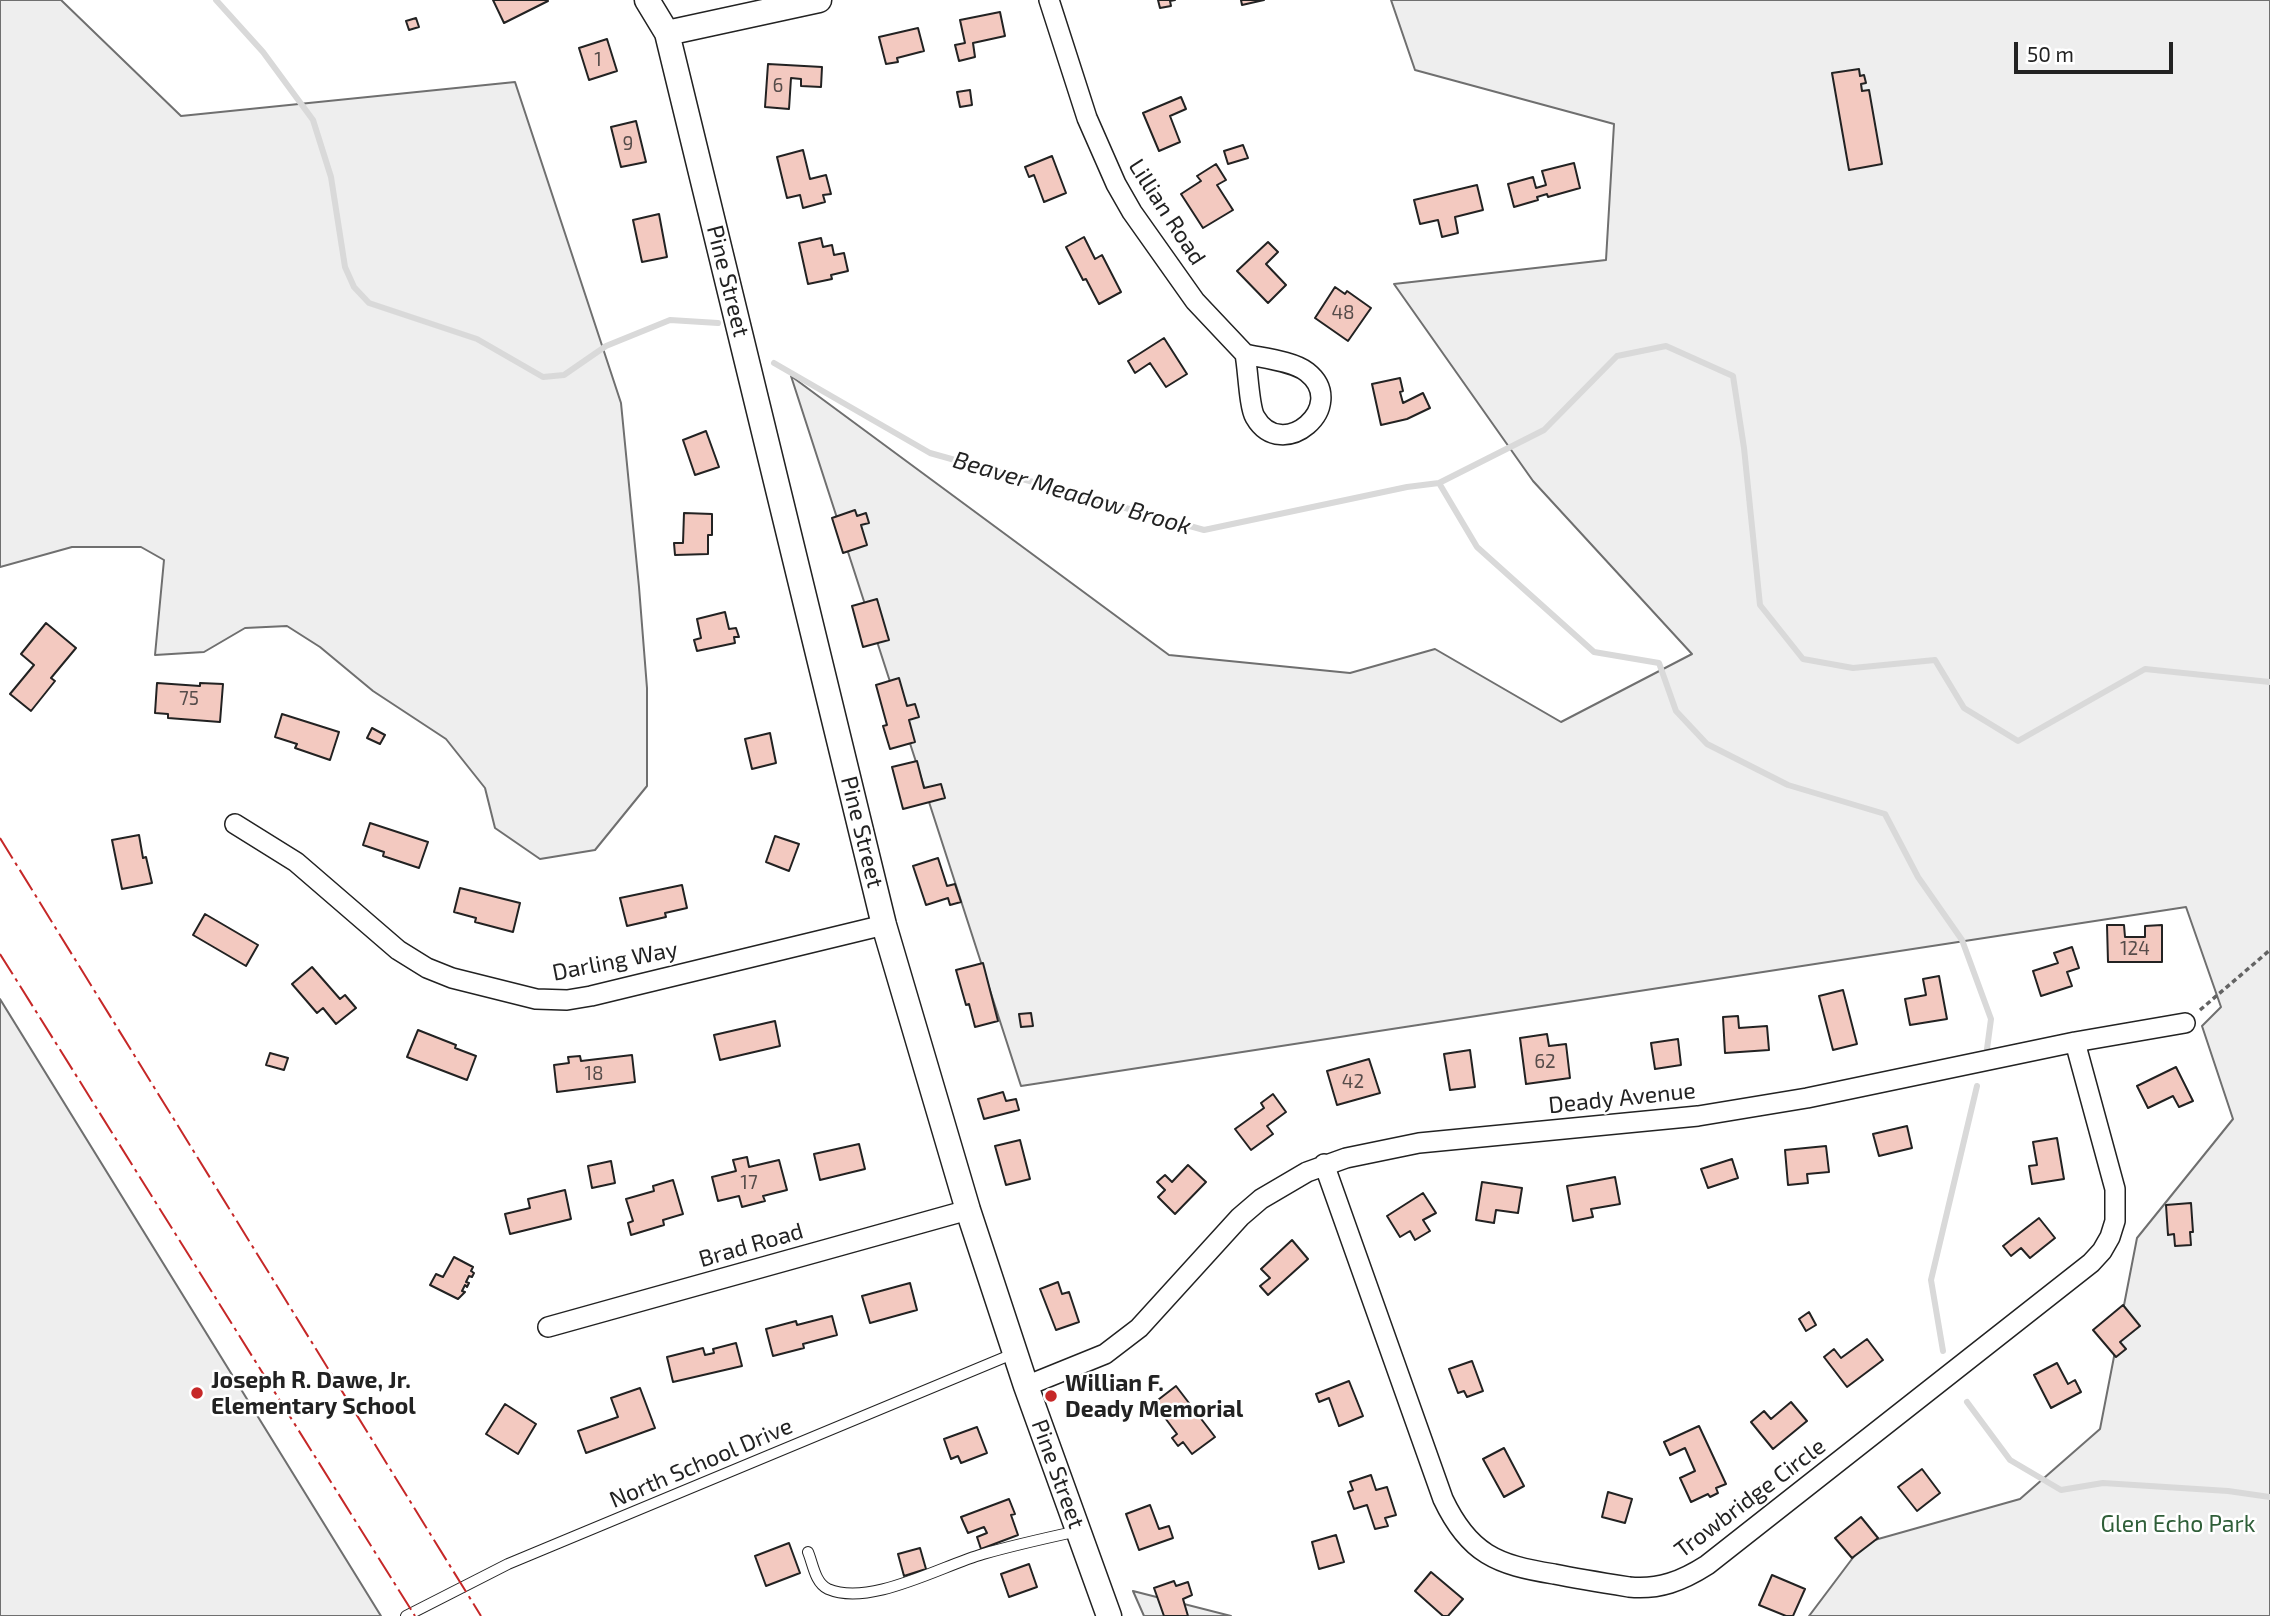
<!DOCTYPE html>
<style>
body{margin:0}
#map{position:relative;width:2270px;height:1616px;overflow:hidden;background:#fff;font-family:"Exo 2",sans-serif}
canvas{display:block}
.scale{position:absolute;left:2014px;top:42px;width:159px;height:32px;box-sizing:border-box;border:4px solid #222;border-top:0;padding-left:9px;font-size:21px;line-height:24px;white-space:nowrap;color:#222;-webkit-text-stroke:5px #fff;paint-order:stroke}
</style>
<div id="map">
<canvas width="2270" height="1616"></canvas>
<div class="scale">50 m</div>
</div>
<script>
const ctx = document.querySelector('canvas').getContext('2d');
ctx.lineJoin = 'round';
function fillPath(path, color) {
  ctx.fillStyle = color;
  ctx.fill(path, 'evenodd');
}
function stroke(path, color, width, dash) {
  ctx.strokeStyle = color;
  ctx.lineWidth = width;
  ctx.lineCap = dash ? 'butt' : 'round';
  ctx.setLineDash(dash || []);
  ctx.stroke(path);
}
function write(font, color, halo, rows, align = 'center') {
  ctx.font = font + ' "Exo 2",sans-serif';
  ctx.lineWidth = 5;
  ctx.setLineDash([]);
  ctx.textBaseline = 'middle';
  ctx.strokeStyle = halo;
  ctx.fillStyle = color;
  for (const [text, x, y, turn = 0] of rows) {
    ctx.save();
    ctx.translate(x, y);
    ctx.rotate((+turn || 0) * Math.PI / 180);
    ctx.textAlign = isNaN(turn) ? turn : align;
    if (halo) ctx.strokeText(text, 0, 0);
    ctx.fillText(text, 0, 0);
    ctx.restore();
  }
}
const green = new Path2D(`
 M0,0H61L181,116L515,82L621,403L639,587L647,688V786L595,850L540,859L495,828L485,788L446,739L373,691L320,647L287,626L245,628L204,652L155,655L164,560L141,547H72L0,567Z
 M1391,0H2270V1616H1809L1864,1543L2020,1499L2100,1429L2137,1238L2233,1119L2202,1026L2221,1007L2186,907L1021,1086L791,376L1169,655L1350,673L1435,649L1561,722L1692,654L1533,481L1394,284L1606,260L1614,124L1415,70Z
 M0,999L381,1616H0Z
 M1133,1591L1231,1616H1144Z`);
fillPath(green, '#eee');
stroke(green, '#6f6f6f', 2);
stroke(new Path2D(`
 M216,0L263,52L313,120L331,177L345,267L354,287L369,303L477,339L543,377L564,375L606,346L670,320L718,323
 M774,363L930,453L1204,530L1407,487L1439,483L1544,430L1617,356L1666,346L1733,376L1744,448L1760,605L1803,659L1853,668L1935,660L1964,708L2018,741L2145,669L2270,682
 M1439,483L1477,547L1594,652L1659,663L1676,711L1707,744L1788,785L1885,814L1918,877L1962,940L1991,1019L1987,1049
 M1943,1351L1931,1280L1977,1086
 M1967,1402L2010,1460L2061,1490L2103,1483L2228,1491L2270,1497`), '#d9d9d9', 6);
const building = new Path2D(`
 M493,0H547L548,1L504,23Z
 M1158,0H1175L1170,1L1171,6L1160,8Z
 M1241,0H1264L1242,5Z
 M1000,12L1005,36L973,43L975,57L959,61L955,45L965,43L960,20Z
 M416,18L419,27L409,30L406,21Z
 M918,28L924,51L897,58L898,62L886,64L879,37Z
 M607,39L617,71L589,80L579,48Z
 M768,64L822,67L821,87L801,86V79L791,78L789,109L765,107Z
 M1859,69L1860,76L1864,75L1866,83L1861,84L1862,91L1869,90L1882,164L1849,170L1832,73Z
 M970,90L972,105L960,107L957,92Z
 M1181,97L1186,109L1170,116L1180,142L1159,151L1143,113Z
 M636,121L646,162L621,167L611,127Z
 M1243,145L1248,158L1228,164L1224,151Z
 M803,150L810,179L826,175L831,194L823,195L825,202L803,208L800,195L787,198L777,157Z
 M1052,156L1066,193L1044,202L1034,175L1029,177L1025,167Z
 M1574,163L1580,188L1548,197L1547,194L1537,197L1538,200L1514,207L1508,184L1533,177L1536,188L1546,185L1542,171Z
 M1216,164L1226,180L1217,185L1233,210L1203,228L1181,194L1201,181L1197,176Z
 M1477,185L1483,210L1455,217L1458,233L1442,237L1438,220L1420,224L1414,200Z
 M659,214L667,257L642,262L633,220Z
 M1084,237L1095,259L1102,255L1121,292L1099,304L1086,279L1083,280L1066,247Z
 M821,238L823,247L832,245L834,255L844,253L848,271L831,275L832,279L808,284L799,243Z
 M1268,242L1278,252L1266,264L1286,285L1268,303L1237,271Z
 M1335,287L1345,294L1347,291L1371,308L1348,341L1315,318Z
 M1164,338L1187,374L1166,387L1150,363L1135,373L1128,361Z
 M1400,378L1403,391L1400,392L1403,403L1423,393L1430,408L1407,419L1381,425L1372,384Z
 M706,431L719,467L695,475L683,440Z
 M855,510L857,516L866,513L869,523L861,525L867,545L843,553L832,518Z
 M684,513L712,514V535H708V554L675,555L674,543H683Z
 M877,599L889,640L863,647L852,606Z
 M725,612L729,629L736,628L739,637H734L735,643L697,651L694,640L701,638L697,619Z
 M46,623L76,648L51,678L55,681L31,711L10,694L34,665L21,654Z
 M899,678L907,706L915,704L919,717L909,720L915,742L890,749L883,726L887,725L876,685Z
 M157,683L200,686V683L223,684L220,722L168,718V714L155,713Z
 M282,714L339,732L330,760L295,748L297,744L275,737Z
 M372,728L385,735L380,744L367,738Z
 M770,733L776,763L752,769L745,739Z
 M917,761L924,788L941,784L945,798L903,809L892,767Z
 M370,823L428,842L419,868L383,856L384,852L363,845Z
 M139,835L143,858L146,857L152,883L122,889L112,840Z
 M775,836L799,844L789,871L766,862Z
 M938,858L947,886L955,884L961,902L950,905L948,898L926,905L913,866Z
 M682,885L687,908L665,913L666,917L627,926L620,898Z
 M460,888L520,903L513,932L475,922L476,918L454,912Z
 M205,914L258,945L246,966L193,935Z
 M2107,925H2124L2125,937H2145V926L2162,925V962H2108Z
 M2072,947L2079,968L2067,972L2072,986L2041,996L2033,971L2058,963L2054,953Z
 M983,963L998,1021L975,1027L969,1004L966,1005L956,970Z
 M312,967L340,999L345,995L356,1008L336,1024L323,1008L317,1013L292,984Z
 M1939,976L1947,1019L1910,1025L1905,999L1926,995L1923,979Z
 M1843,990L1857,1044L1833,1050L1819,996Z
 M1031,1013L1033,1026L1021,1027L1019,1014Z
 M1738,1016L1739,1028L1767,1026L1769,1050L1725,1053L1723,1017Z
 M775,1021L780,1046L720,1060L714,1035Z
 M418,1030L456,1045L455,1048L476,1056L467,1080L407,1057Z
 M1547,1034L1549,1046L1566,1044L1570,1078L1526,1084L1520,1038Z
 M1678,1039L1681,1065L1655,1069L1651,1043Z
 M1470,1050L1475,1087L1450,1090L1444,1054Z
 M270,1053L288,1058L284,1070L266,1065Z
 M632,1055L635,1082L557,1092L554,1065L569,1063L568,1057L580,1056L581,1061Z
 M1369,1059L1380,1093L1337,1105L1327,1071Z
 M2176,1067L2193,1101L2179,1107L2173,1096L2148,1108L2137,1086Z
 M1003,1092L1006,1101L1016,1099L1019,1110L984,1119L978,1099Z
 M1273,1094L1286,1112L1267,1126L1273,1134L1251,1150L1235,1129L1264,1108L1261,1103Z
 M1907,1126L1912,1148L1879,1156L1873,1134Z
 M2057,1138L2064,1179L2032,1184L2029,1166L2037,1165L2033,1142Z
 M1020,1140L1030,1179L1006,1185L995,1146Z
 M859,1144L865,1169L820,1180L814,1154Z
 M1826,1146L1829,1172L1807,1174L1808,1183L1788,1185L1785,1150Z
 M747,1157L749,1167L779,1160L787,1190L763,1196L765,1201L742,1207L739,1196L718,1201L712,1177L736,1171L733,1160Z
 M1732,1159L1738,1178L1708,1188L1701,1169Z
 M611,1161L615,1183L592,1188L588,1166Z
 M1188,1165L1206,1182L1175,1214L1158,1197L1165,1190L1157,1182L1165,1175L1172,1182Z
 M1615,1177L1620,1204L1591,1209L1593,1217L1573,1221L1567,1186Z
 M673,1180L683,1214L663,1220L664,1225L631,1235L628,1223L633,1221L626,1199L654,1191L653,1186Z
 M1482,1182L1522,1188L1518,1213L1496,1210L1494,1223L1476,1220Z
 M565,1190L571,1219L510,1234L505,1214L530,1208L528,1199Z
 M1423,1193L1436,1213L1423,1220L1430,1231L1415,1240L1410,1231L1400,1237L1387,1216Z
 M2191,1203L2193,1232H2190L2191,1245L2175,1246L2174,1234L2168,1235L2166,1205Z
 M2039,1218L2055,1238L2030,1258L2021,1248L2011,1256L2003,1246Z
 M1292,1240L1308,1259L1268,1295L1260,1286L1270,1278L1261,1269Z
 M454,1257L473,1267L471,1271L474,1273L472,1277L469,1276L466,1282L469,1283L467,1287L465,1285L462,1291L465,1292L458,1299L430,1285L436,1274L443,1277Z
 M1058,1282L1062,1294L1069,1292L1079,1322L1056,1330L1040,1289Z
 M910,1283L917,1310L870,1323L862,1296Z
 M2123,1305L2140,1326L2120,1342L2126,1349L2116,1357L2093,1330Z
 M1809,1312L1816,1325L1806,1331L1799,1319Z
 M832,1316L837,1335L803,1344L804,1348L773,1356L766,1329L796,1321L797,1325Z
 M1867,1339L1883,1360L1847,1387L1824,1357L1834,1349L1841,1358Z
 M736,1343L742,1366L673,1382L667,1357L703,1348L705,1355L714,1353L713,1349Z
 M1472,1361L1483,1391L1467,1397L1464,1391L1458,1393L1449,1369Z
 M2057,1363L2068,1384L2075,1380L2081,1392L2051,1408L2034,1375Z
 M1349,1381L1363,1416L1339,1426L1329,1398L1319,1402L1316,1394Z
 M1176,1386L1215,1437L1192,1454L1183,1442L1178,1446L1172,1438L1177,1434L1154,1403Z
 M640,1388L655,1428L586,1453L578,1431L618,1417L611,1398Z
 M1791,1402L1807,1421L1773,1449L1751,1422L1764,1411L1771,1419Z
 M505,1404L536,1424L518,1454L486,1434Z
 M1699,1426L1726,1484L1716,1488L1718,1493L1710,1497L1708,1494L1691,1502L1680,1478L1695,1471L1685,1448L1670,1455L1664,1442Z
 M977,1427L987,1453L961,1463L958,1456L951,1459L944,1439Z
 M1504,1448L1524,1486L1504,1497L1483,1459Z
 M1922,1469L1940,1493L1917,1511L1898,1487Z
 M1371,1475L1376,1490L1387,1487L1396,1515L1385,1518L1388,1526L1375,1529L1367,1505L1354,1509L1348,1492L1353,1490L1350,1482Z
 M1608,1492L1632,1499L1625,1523L1602,1517Z
 M1009,1499L1015,1514L1011,1515L1018,1535L981,1549L977,1537L987,1533L984,1527L968,1533L961,1517Z
 M1150,1505L1159,1529L1169,1526L1173,1538L1139,1550L1126,1514Z
 M1861,1517L1878,1538L1852,1558L1835,1538Z
 M1336,1535L1344,1562L1319,1569L1312,1542Z
 M789,1543L800,1573L766,1586L755,1556Z
 M920,1548L926,1569L904,1576L898,1554Z
 M1029,1564L1037,1587L1009,1597L1001,1574Z
 M1431,1572L1463,1599L1448,1616H1443L1415,1591Z
 M1772,1575L1805,1589L1793,1616H1786L1759,1605Z
 M1174,1581L1176,1586L1188,1582L1192,1595L1183,1599L1188,1616H1164L1154,1588Z`);
fillPath(building, '#f3c9c0');
stroke(building, '#222', 2);
const service = new Path2D(`
 M808,1552C813,1564 815,1583 828,1589C870,1607 941,1566 983,1554C1014,1545 1046,1538 1078,1531
 M406,1616L508,1564L1015,1353`);
const minor = new Path2D(`
 M1049,0L1087,118L1116,184L1132,212L1195,301L1245,354
 M1245,354C1262,358 1293,361 1307,372C1350,406 1282,464 1255,417C1249,407 1248,369 1245,354Z
 M235,824L296,862L398,950L427,968L452,978L536,999L567,1000L591,996L884,925
 M1324,1164L1443,1499C1469,1554 1497,1565 1554,1574C1579,1579 1604,1583 1629,1587C1659,1590 1682,1581 1707,1565L2091,1263L2102,1251L2110,1237L2115,1221V1189L2075,1042
 M548,1327L968,1210
 M1026,1386L1105,1354L1139,1328L1240,1217L1261,1199L1307,1172L1346,1158L1419,1143L1698,1116L1807,1098L2075,1042L2185,1023`);
const tertiary = new Path2D(`
 M647,0L667,33L884,925L968,1210L1026,1386L1109,1616
 M667,33L819,0`);
stroke(service, '#222', 12);
stroke(minor, '#222', 22);
stroke(tertiary, '#222', 27);
stroke(new Path2D(`
 M2200,1010L2270,950`), '#646464', 3.5, [5, 3.5]);
stroke(service, '#fff', 10);
stroke(minor, '#fff', 19);
stroke(tertiary, '#fff', 24);
stroke(new Path2D(`
 M0,838L481,1616
 M0,954L415,1616`), '#c62828', 2, [24, 5, 3.5, 5]);
for (const [x, y, r, color] of [
 [197,1393,7,"#c62828"],
 [1051,1396,7,"#c62828"]
]) {
  const dot = new Path2D();
  dot.arc(x, y, r, 0, 2 * Math.PI);
  ctx.fillStyle = color;
  ctx.fill(dot);
  stroke(dot, '#fff', 2.5);
}
write('19px', '#564c4a', null, [
 ["1",598,60],
 ["6",778,86],
 ["9",628,144],
 ["48",1343,313],
 ["75",189,699],
 ["124",2135,949],
 ["62",1545,1062],
 ["18",594,1074],
 ["42",1353,1082],
 ["17",749,1183]
]);
write('23px', '#222', '#fff', [
 ["Lillian Road",1167,212,57],
 ["Pine Street",728,281,76],
 ["Pine Street",862,832,76],
 ["Darling Way",615,961,-11],
 ["Deady Avenue",1622,1098,-6],
 ["Brad Road",751,1245,-16],
 ["North School Drive",701,1463,-23],
 ["Pine Street",1058,1474,70],
 ["Trowbridge Circle",1750,1498,-37]
]);
write('bold 23px', '#222', '#fff', [
 ["Joseph R. Dawe, Jr.",211,1380],
 ["Elementary School",211,1406],
 ["Willian F.",1065,1383],
 ["Deady Memorial",1065,1409]
], 'left');
write('23px', '#2f5e38', '#fff', [
 ["Glen Echo Park",2178,1524]
]);
write('italic 24px', '#222', '#fff', [
 ["Beaver Meadow Brook",1072,493,16]
]);
</script>
